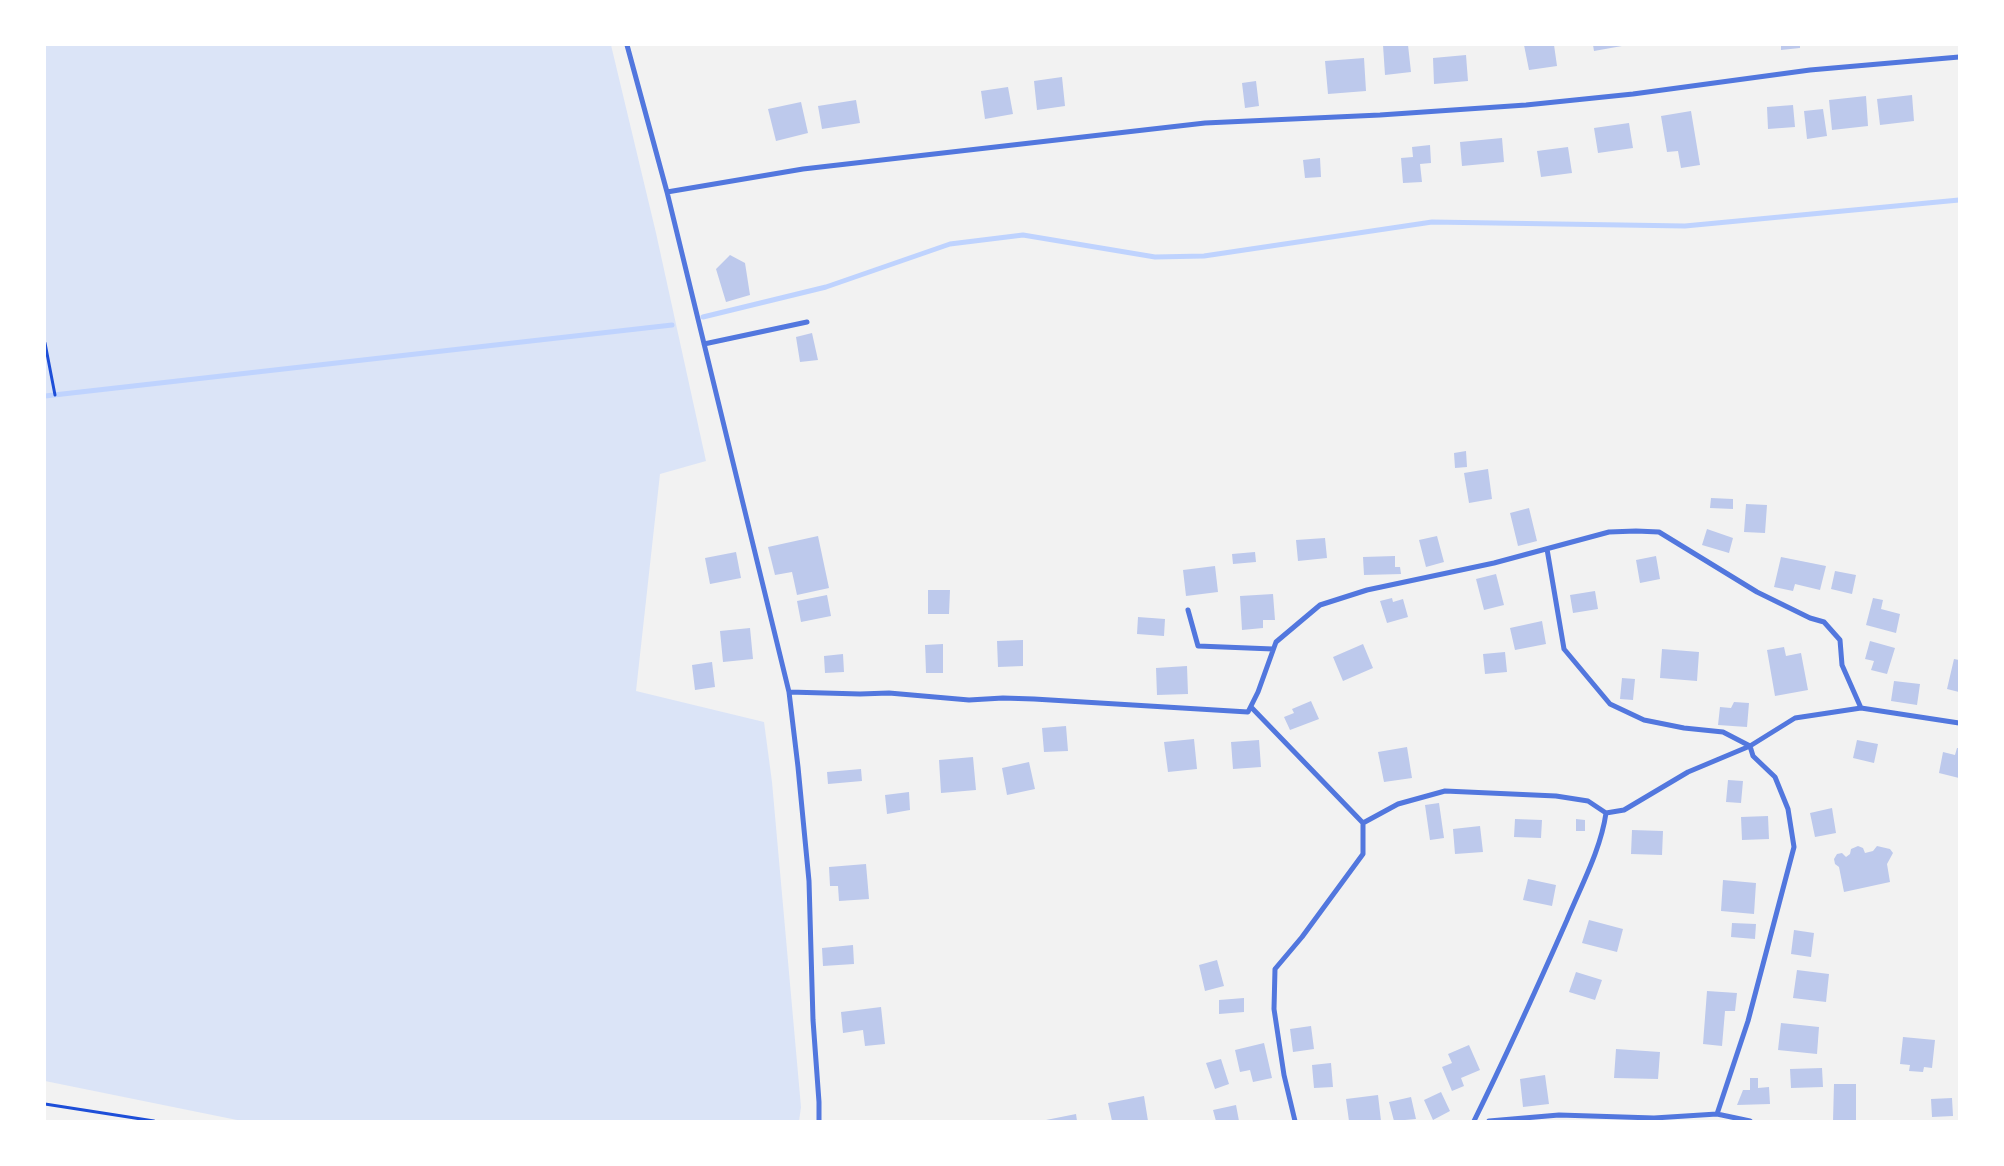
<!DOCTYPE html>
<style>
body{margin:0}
#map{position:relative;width:2004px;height:1166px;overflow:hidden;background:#f2f2f2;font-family:Raleway,sans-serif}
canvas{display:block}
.frame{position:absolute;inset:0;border:46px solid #fff;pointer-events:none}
</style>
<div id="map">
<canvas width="2004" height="1166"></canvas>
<div class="frame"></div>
</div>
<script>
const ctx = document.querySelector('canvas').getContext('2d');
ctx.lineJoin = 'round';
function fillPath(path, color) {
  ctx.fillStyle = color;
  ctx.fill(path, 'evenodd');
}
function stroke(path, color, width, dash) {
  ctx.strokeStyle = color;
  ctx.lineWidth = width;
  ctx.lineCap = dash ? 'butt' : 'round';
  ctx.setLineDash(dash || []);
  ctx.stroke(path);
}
fillPath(new Path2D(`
 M45,45H611L656,233L706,461L660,474L636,691L764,722L772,782L801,1107L799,1121H242L45,1081Z`), '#dbe4f7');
stroke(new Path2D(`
 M703,317L826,287L950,244L1023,235L1155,257L1204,256L1432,222L1685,226L1959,200
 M45,396L672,325`), '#bfd3fe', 5);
fillPath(new Path2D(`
 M1383,45H1408L1411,72L1385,75Z
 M1524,45H1554L1557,66L1529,70Z
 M1593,45H1622V46L1594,51Z
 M1781,45H1800V48L1781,50Z
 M1466,55L1468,81L1434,84L1433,58Z
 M1364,58L1366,91L1328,94L1325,61Z
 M1062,77L1065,106L1037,110L1034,81Z
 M1256,81L1259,106L1245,108L1242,83Z
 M1008,87L1013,114L985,119L981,91Z
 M1912,95L1914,121L1880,125L1877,99Z
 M1866,96L1868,126L1832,130L1829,100Z
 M856,100L860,123L822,129L818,106Z
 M801,102L808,133L776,141L768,109Z
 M1793,105L1795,127L1768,129L1767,107Z
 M1823,109L1827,136L1807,139L1804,111Z
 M1691,111L1700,165L1681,168L1678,151L1667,152L1661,116Z
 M1629,123L1633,148L1598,153L1594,128Z
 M1502,138L1504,162L1462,166L1460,142Z
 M1430,145L1431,163L1420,164L1422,182L1403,183L1401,158L1413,157L1412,147Z
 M1568,147L1572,173L1541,177L1537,151Z
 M1320,158L1321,177L1305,178L1303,160Z
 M730,255L745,263L750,295L726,302L716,269Z
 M812,333L818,360L800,362L796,337Z
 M1466,451L1467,467L1455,468L1454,453Z
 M1488,469L1492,499L1469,503L1464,473Z
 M1711,498L1733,499V509L1710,508Z
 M1746,504L1767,505L1765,533L1744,532Z
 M1529,508L1537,541L1518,546L1510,513Z
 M1707,529L1733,538L1729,553L1702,545Z
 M818,536L829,588L797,595L792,572L775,575L768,547Z
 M1437,536L1444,562L1426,567L1419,540Z
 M1325,538L1327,558L1298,561L1296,540Z
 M736,552L741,578L710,584L705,558Z
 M1255,552L1256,562L1233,564L1232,554Z
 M1395,556V567H1400L1401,574L1364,575L1363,557Z
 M1656,556L1660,579L1640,583L1636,560Z
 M1781,557L1826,566L1820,590L1795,584L1793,591L1774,587Z
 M1215,566L1218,592L1186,596L1183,570Z
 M1835,571L1856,575L1852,594L1831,589Z
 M1496,574L1504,605L1484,610L1476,579Z
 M928,590H950L949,614H928Z
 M1595,591L1598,609L1573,613L1570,595Z
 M1273,594L1275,620H1263V628L1242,630L1240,596Z
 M827,595L831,616L801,622L797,601Z
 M1392,598L1393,602L1403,599L1408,617L1387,623L1380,601Z
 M1873,598L1883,600L1881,609L1900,614L1896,633L1866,625Z
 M1138,617L1165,619L1164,636L1137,634Z
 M1542,621L1546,644L1515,650L1510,628Z
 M750,628L753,659L723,662L720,631Z
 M1023,640V666L998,667L997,641Z
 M1870,641L1895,648L1887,674L1871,670L1874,661L1865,659Z
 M943,644V673H926L925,645Z
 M1363,644L1373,668L1343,681L1333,657Z
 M1784,647L1786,656L1801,653L1808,690L1775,696L1767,650Z
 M1662,649L1699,652L1697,681L1660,678Z
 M1505,652L1507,672L1485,674L1483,654Z
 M843,654L844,672L825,673L824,656Z
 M1954,659L1959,660V692L1947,689Z
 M712,662L715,687L695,690L692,665Z
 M1187,666L1188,694L1157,695L1156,668Z
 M1622,678L1635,679L1633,700L1620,699Z
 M1894,681L1920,684L1917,705L1891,701Z
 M1311,701L1319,719L1290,730L1284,717L1294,713L1292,709Z
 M1734,702L1749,703L1747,727L1718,725L1720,707L1731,708Z
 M1066,726L1068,751L1044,752L1042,728Z
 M1194,739L1197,769L1168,772L1164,742Z
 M1259,740L1261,767L1233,769L1231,742Z
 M1857,740L1878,744L1874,763L1853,758Z
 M1407,747L1412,778L1384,782L1378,752Z
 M1957,748H1959V778L1939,773L1943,752L1955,755Z
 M973,757L976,790L941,793L939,760Z
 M1029,762L1035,789L1007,795L1002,768Z
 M861,769L862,781L828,784L827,772Z
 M1728,780L1743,781L1741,803L1726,802Z
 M909,792L910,810L887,814L885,795Z
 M1439,803L1444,838L1430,840L1425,805Z
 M1832,808L1836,833L1815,837L1810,813Z
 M1768,816L1769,839L1742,840L1741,817Z
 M1515,819L1542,820L1541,838L1514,837Z
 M1576,819L1585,820V831H1576Z
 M1480,826L1483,852L1455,854L1453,829Z
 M1632,830L1663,831L1662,855L1631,854Z
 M1858,846L1863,848L1865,853L1873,851L1877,846L1890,849L1893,853L1887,864L1890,882L1844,892L1839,867L1835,864L1834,859L1837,854L1842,853L1846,857L1850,854L1851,849Z
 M866,864L869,899L839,901L838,886H830L829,867Z
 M1528,879L1556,885L1552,906L1523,900Z
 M1723,880L1756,883L1754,914L1721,911Z
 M1589,920L1623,929L1617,952L1582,943Z
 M1732,923L1756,924L1755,939L1731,937Z
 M1794,930L1814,933L1811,957L1791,954Z
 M853,945L854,964L823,966L822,948Z
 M1217,960L1224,986L1205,991L1199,965Z
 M1797,970L1829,974L1826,1002L1793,998Z
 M1576,972L1602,980L1595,1000L1569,992Z
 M1707,991L1737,993L1735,1011H1725L1722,1046L1703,1044Z
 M1244,998V1012L1219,1014V1000Z
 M881,1007L885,1044L865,1046L863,1030L843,1033L841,1012Z
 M1781,1023L1819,1027L1817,1054L1778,1050Z
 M1311,1026L1314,1049L1293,1052L1290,1029Z
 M1903,1037L1935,1040L1932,1068L1924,1067L1923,1072L1909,1071L1910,1065L1900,1064Z
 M1264,1043L1272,1078L1253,1082L1250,1070L1240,1072L1235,1050Z
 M1469,1045L1480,1070L1461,1078L1464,1086L1452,1091L1442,1067L1452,1063L1448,1054Z
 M1616,1049L1660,1052L1658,1079L1614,1078Z
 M1221,1059L1229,1084L1215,1089L1206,1063Z
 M1331,1063L1333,1087L1314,1088L1312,1065Z
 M1822,1068L1823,1087L1791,1088L1790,1069Z
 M1545,1075L1549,1104L1523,1107L1520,1079Z
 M1750,1078H1758V1088L1769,1087L1770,1104L1737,1105L1743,1090H1750Z
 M1834,1084H1856V1121H1833Z
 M1441,1092L1450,1111L1433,1120L1424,1100Z
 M1378,1095L1381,1121H1349L1346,1099Z
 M1144,1096L1148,1121H1112L1108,1103Z
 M1411,1097L1416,1119L1394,1121L1389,1102Z
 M1952,1098L1953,1116L1932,1117L1931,1099Z
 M1236,1105L1239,1121H1216L1213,1110Z
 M1076,1114L1077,1121H1046V1120Z`), '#bdc9ec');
stroke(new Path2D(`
 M45,343L55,395
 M45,1104L154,1121`), '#1d4ed8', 3);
stroke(new Path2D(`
 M627,45L667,192L789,692L798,767L809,881L813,1020L819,1102V1121
 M667,192L803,169L1205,123L1380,115L1526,105L1633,94L1810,70L1959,57
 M704,344L807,322
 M1547,549L1564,649L1610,704L1644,720L1684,728L1723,732L1750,746L1753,756L1775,777L1788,809L1794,847L1748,1021L1717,1114
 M1188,610L1198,646L1273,649
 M789,692L860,694L889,693L969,700L1003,698L1034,699L1248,712L1258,692L1276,642L1320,605L1367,590L1494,563L1609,532L1636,531L1659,532L1757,592L1810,618L1824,622L1840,640L1842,665L1861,708
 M1251,707L1363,823L1398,804L1445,791L1556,796L1588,801L1606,813
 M1295,1121L1284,1075L1274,1009L1275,969L1302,937L1363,854V823
 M1474,1121C1507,1054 1537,988 1567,920C1581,886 1601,849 1606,813L1624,810L1688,772L1750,746L1795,718L1861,708L1959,723
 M1489,1121L1559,1115L1654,1118L1717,1114L1750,1121`), '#5277de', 5);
</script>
